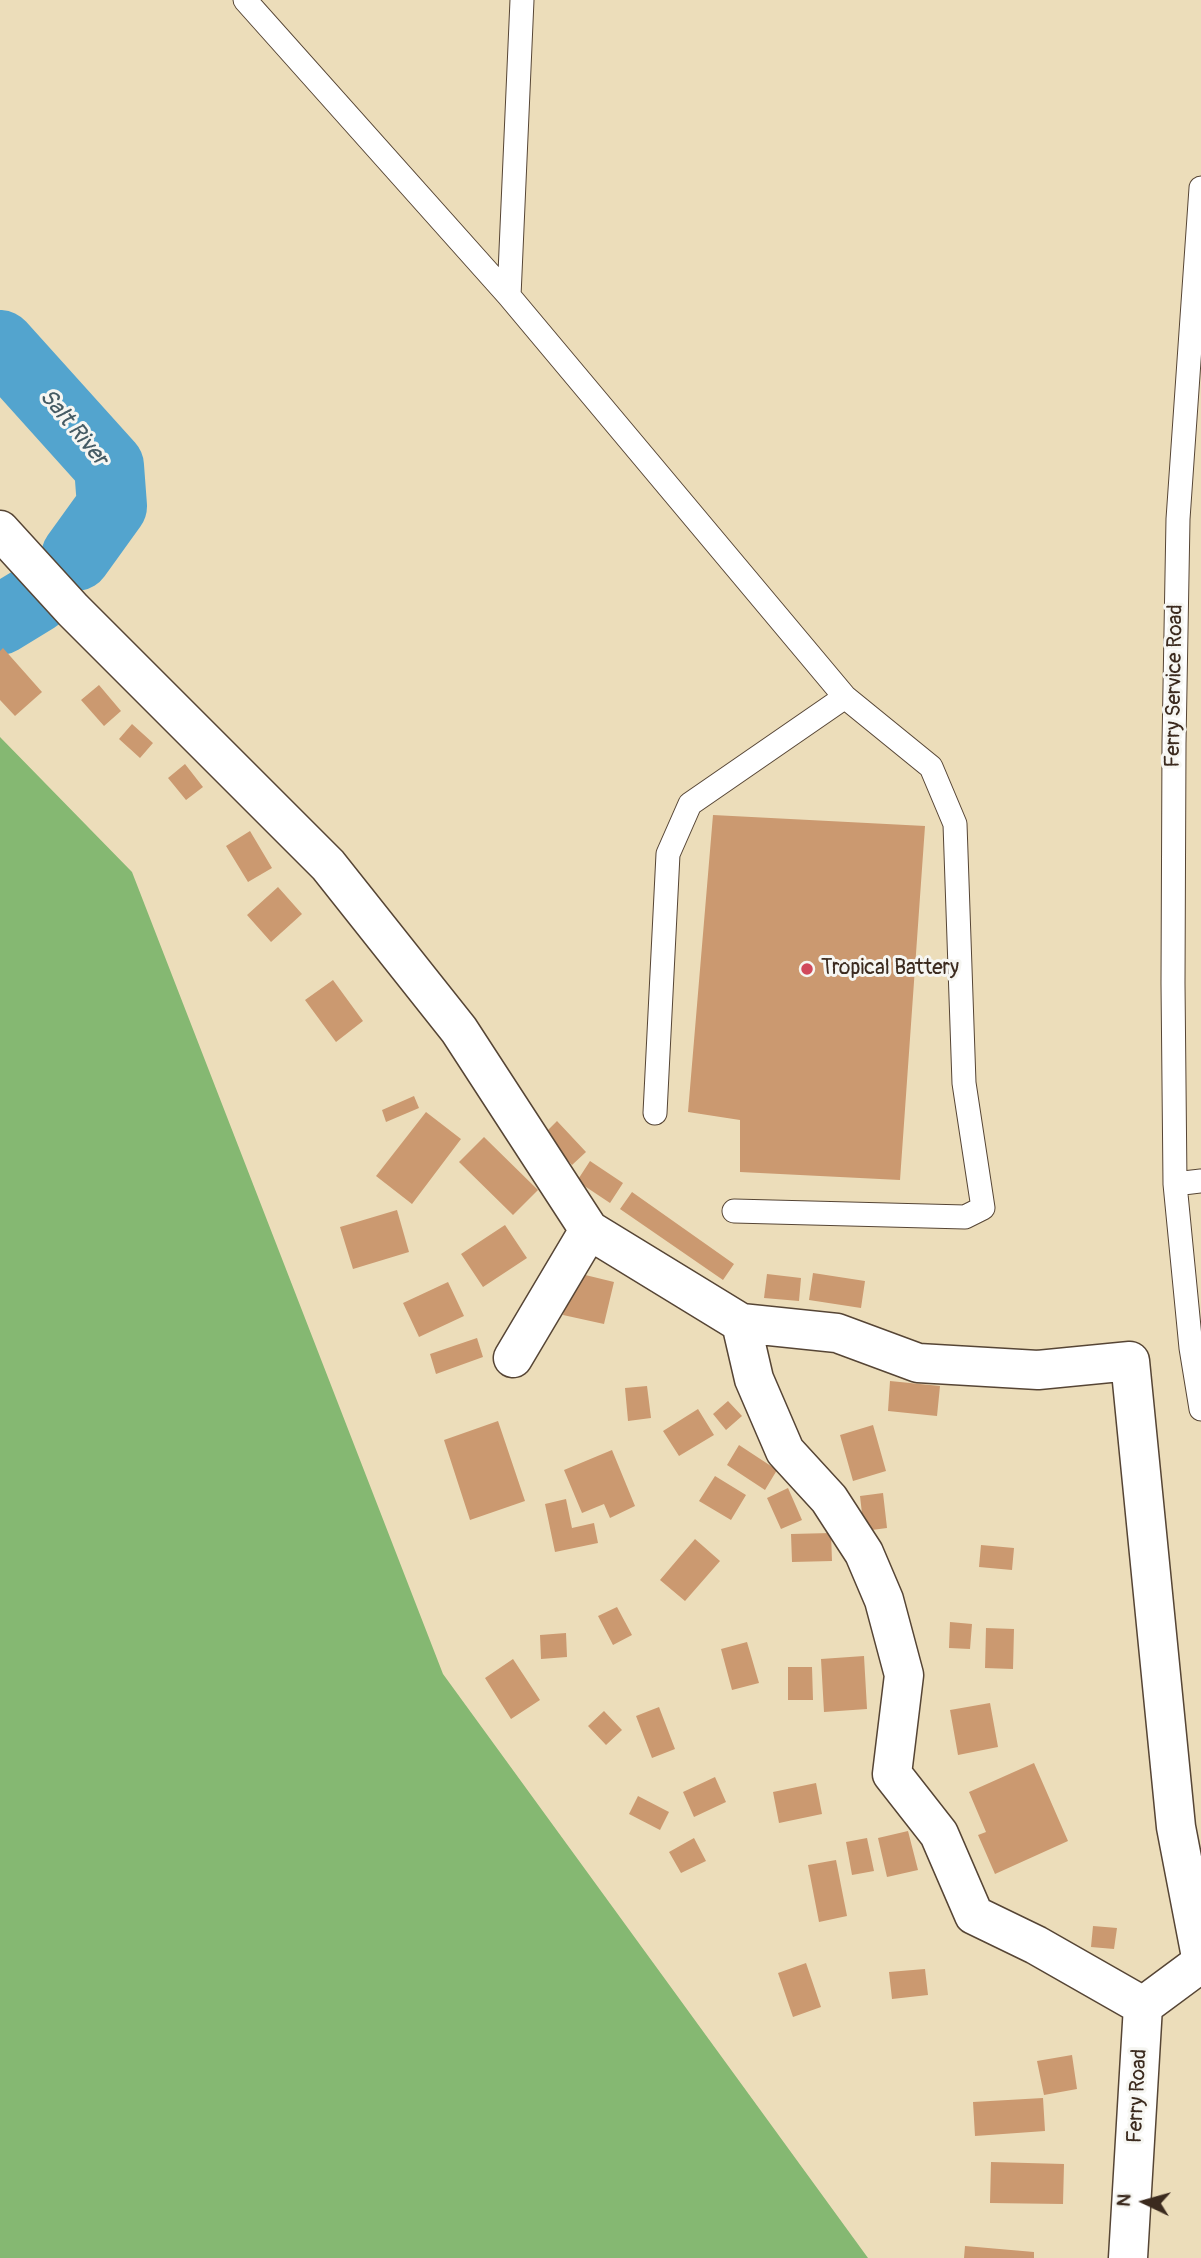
<!DOCTYPE html>
<style>
body{margin:0}
#map{position:relative;width:1201px;height:2258px;overflow:hidden;background:#ecddba;font-family:Pangolin,sans-serif}
canvas{display:block}
.north{position:absolute;left:1110px;top:2167px;width:70px;height:70px;-webkit-text-stroke:5px #f6f6f2;paint-order:stroke;rotate:275deg;font-size:19px;font-weight:700;line-height:28px;text-align:center;color:#3b2a1e}
.north::after{content:'';display:block;margin:auto;width:24px;height:32px;background:#3b2a1e;clip-path:polygon(50% 0,100% 100%,50% 72%,0 100%)}
</style>
<div id="map">
<canvas width="1201" height="2258"></canvas>
<div class="north">N</div>
</div>
<script>
const ctx = document.querySelector('canvas').getContext('2d');
ctx.lineJoin = 'round';
function fillPath(path, color) {
  ctx.fillStyle = color;
  ctx.fill(path, 'evenodd');
}
function stroke(path, color, width, dash) {
  ctx.strokeStyle = color;
  ctx.lineWidth = width;
  ctx.lineCap = dash ? 'butt' : 'round';
  ctx.setLineDash(dash || []);
  ctx.stroke(path);
}
function write(font, color, halo, rows, align = 'center') {
  ctx.font = font + ' Pangolin,sans-serif';
  ctx.lineWidth = 6;
  ctx.setLineDash([]);
  ctx.textBaseline = 'middle';
  ctx.strokeStyle = halo;
  ctx.fillStyle = color;
  for (const [text, x, y, turn = 0] of rows) {
    ctx.save();
    ctx.translate(x, y);
    ctx.rotate((+turn || 0) * Math.PI / 180);
    ctx.textAlign = isNaN(turn) ? turn : align;
    if (halo) ctx.strokeText(text, 0, 0);
    ctx.fillText(text, 0, 0);
    ctx.restore();
  }
}
fillPath(new Path2D(`
 M0,737L132,872L443,1674L868,2258H0Z`), '#85b872');
stroke(new Path2D(`
 M0,345L109,466L112,506L76,556
 M0,620L36,598`), '#53a4ce', 70);
fillPath(new Path2D(`
 M3,648L42,692L15,716L0,700V651Z
 M99,685L121,711L104,726L81,700Z
 M132,724L153,743L140,758L119,739Z
 M185,764L203,787L186,800L168,778Z
 M713,815L925,826L900,1180L740,1172V1120L688,1112Z
 M250,831L272,868L248,882L226,846Z
 M278,887L302,914L271,942L247,915Z
 M333,980L363,1021L336,1042L305,1000Z
 M414,1096L419,1108L386,1122L382,1110Z
 M426,1112L461,1139L412,1204L376,1176Z
 M557,1121L586,1152L572,1165L544,1134Z
 M484,1137L538,1190L513,1215L459,1162Z
 M590,1161L623,1183L610,1203L577,1181Z
 M632,1192L734,1264L723,1280L620,1209Z
 M397,1210L409,1252L353,1269L340,1227Z
 M505,1225L527,1258L483,1287L461,1254Z
 M573,1272L614,1282L604,1324L563,1315Z
 M813,1273L865,1281L861,1308L809,1300Z
 M767,1274L801,1278L799,1301L764,1298Z
 M448,1282L464,1316L419,1337L403,1303Z
 M477,1338L483,1357L436,1374L430,1354Z
 M890,1381L940,1386L937,1416L888,1411Z
 M647,1386L651,1418L628,1421L625,1388Z
 M728,1401L742,1416L726,1430L713,1414Z
 M698,1409L714,1435L679,1456L663,1431Z
 M498,1421L525,1501L470,1520L444,1440Z
 M873,1425L886,1471L853,1481L840,1435Z
 M739,1445L777,1470L765,1490L727,1465Z
 M612,1450L635,1506L610,1518L604,1504L582,1513L564,1470Z
 M715,1476L746,1495L731,1520L699,1501Z
 M788,1488L802,1520L781,1529L767,1498Z
 M883,1493L887,1528L864,1531L860,1496Z
 M566,1499L572,1528L594,1523L598,1543L555,1552L545,1504Z
 M831,1533L832,1561L792,1562L791,1534Z
 M695,1539L720,1561L685,1601L660,1580Z
 M981,1545L1014,1548L1012,1570L979,1567Z
 M617,1607L632,1635L613,1645L598,1616Z
 M950,1622L972,1624L970,1649L949,1648Z
 M986,1628L1014,1629L1013,1669L985,1668Z
 M566,1633L567,1657L541,1659L540,1635Z
 M747,1642L759,1683L732,1690L721,1649Z
 M864,1656L867,1709L824,1712L821,1659Z
 M513,1659L540,1700L511,1719L485,1678Z
 M788,1667H812L813,1700H788Z
 M990,1703L998,1747L958,1755L950,1710Z
 M659,1707L675,1749L652,1758L636,1716Z
 M604,1711L622,1730L606,1745L588,1726Z
 M1034,1763L1068,1841L995,1874L978,1835L986,1832L969,1792Z
 M715,1777L726,1802L694,1817L683,1792Z
 M816,1783L822,1814L779,1823L773,1792Z
 M638,1796L669,1812L660,1830L629,1814Z
 M908,1831L918,1870L887,1877L878,1838Z
 M694,1838L706,1861L681,1873L669,1852Z
 M867,1838L874,1871L852,1875L846,1842Z
 M836,1860L847,1916L819,1922L808,1865Z
 M1093,1926L1117,1928L1114,1949L1091,1947Z
 M806,1963L821,2007L793,2017L778,1973Z
 M925,1969L928,1995L892,1999L889,1972Z
 M1072,2055L1077,2089L1044,2095L1037,2061Z
 M1043,2098L1045,2131L975,2136L973,2102Z
 M991,2162L1064,2164L1063,2204L990,2203Z
 M965,2246L1034,2252V2258H964Z`), '#cb9970');
const lane = new Path2D(`
 M245,0L509,296L845,697L931,767L955,824L964,1083L983,1208L965,1217L734,1211
 M1201,188L1178,519L1174,743L1173,983L1175,1184L1191,1348L1201,1409
 M509,296L522,0
 M655,1113L668,854L690,804L845,697
 M1175,1184L1201,1181`);
const street = new Path2D(`
 M0,530L73,610L328,865L459,1030L589,1230L741,1323L837,1333L918,1363L1038,1370L1130,1361L1176,1827L1201,1957
 M741,1323L754,1379L785,1451L829,1499L864,1553L884,1600L904,1675L892,1774L939,1834L974,1915L1036,1945L1143,2006
 M513,1358L589,1230
 M1128,2258L1143,2006L1201,1963`);
stroke(lane, '#564535', 25);
stroke(street, '#564535', 41);
stroke(lane, '#fff', 23);
stroke(street, '#fff', 38);
for (const [x, y, r, color] of [
 [807,969,7,"#d1495b"]
]) {
  const dot = new Path2D();
  dot.arc(x, y, r, 0, 2 * Math.PI);
  ctx.fillStyle = color;
  ctx.fill(dot);
  stroke(dot, '#f6f6f2', 2.5);
}
write('21px', '#3b2a1e', '#f6f6f2', [
 ["Ferry Service Road",1175,686,-89],
 ["Ferry Road",1138,2096,-87]
]);
write('21px', '#3b2a1e', '#f6f6f2', [
 ["Tropical Battery",821,969]
], 'left');
write('italic 23px', '#455b64', '#f6f6f2', [
 ["Salt River",73,428,50]
]);
</script>
